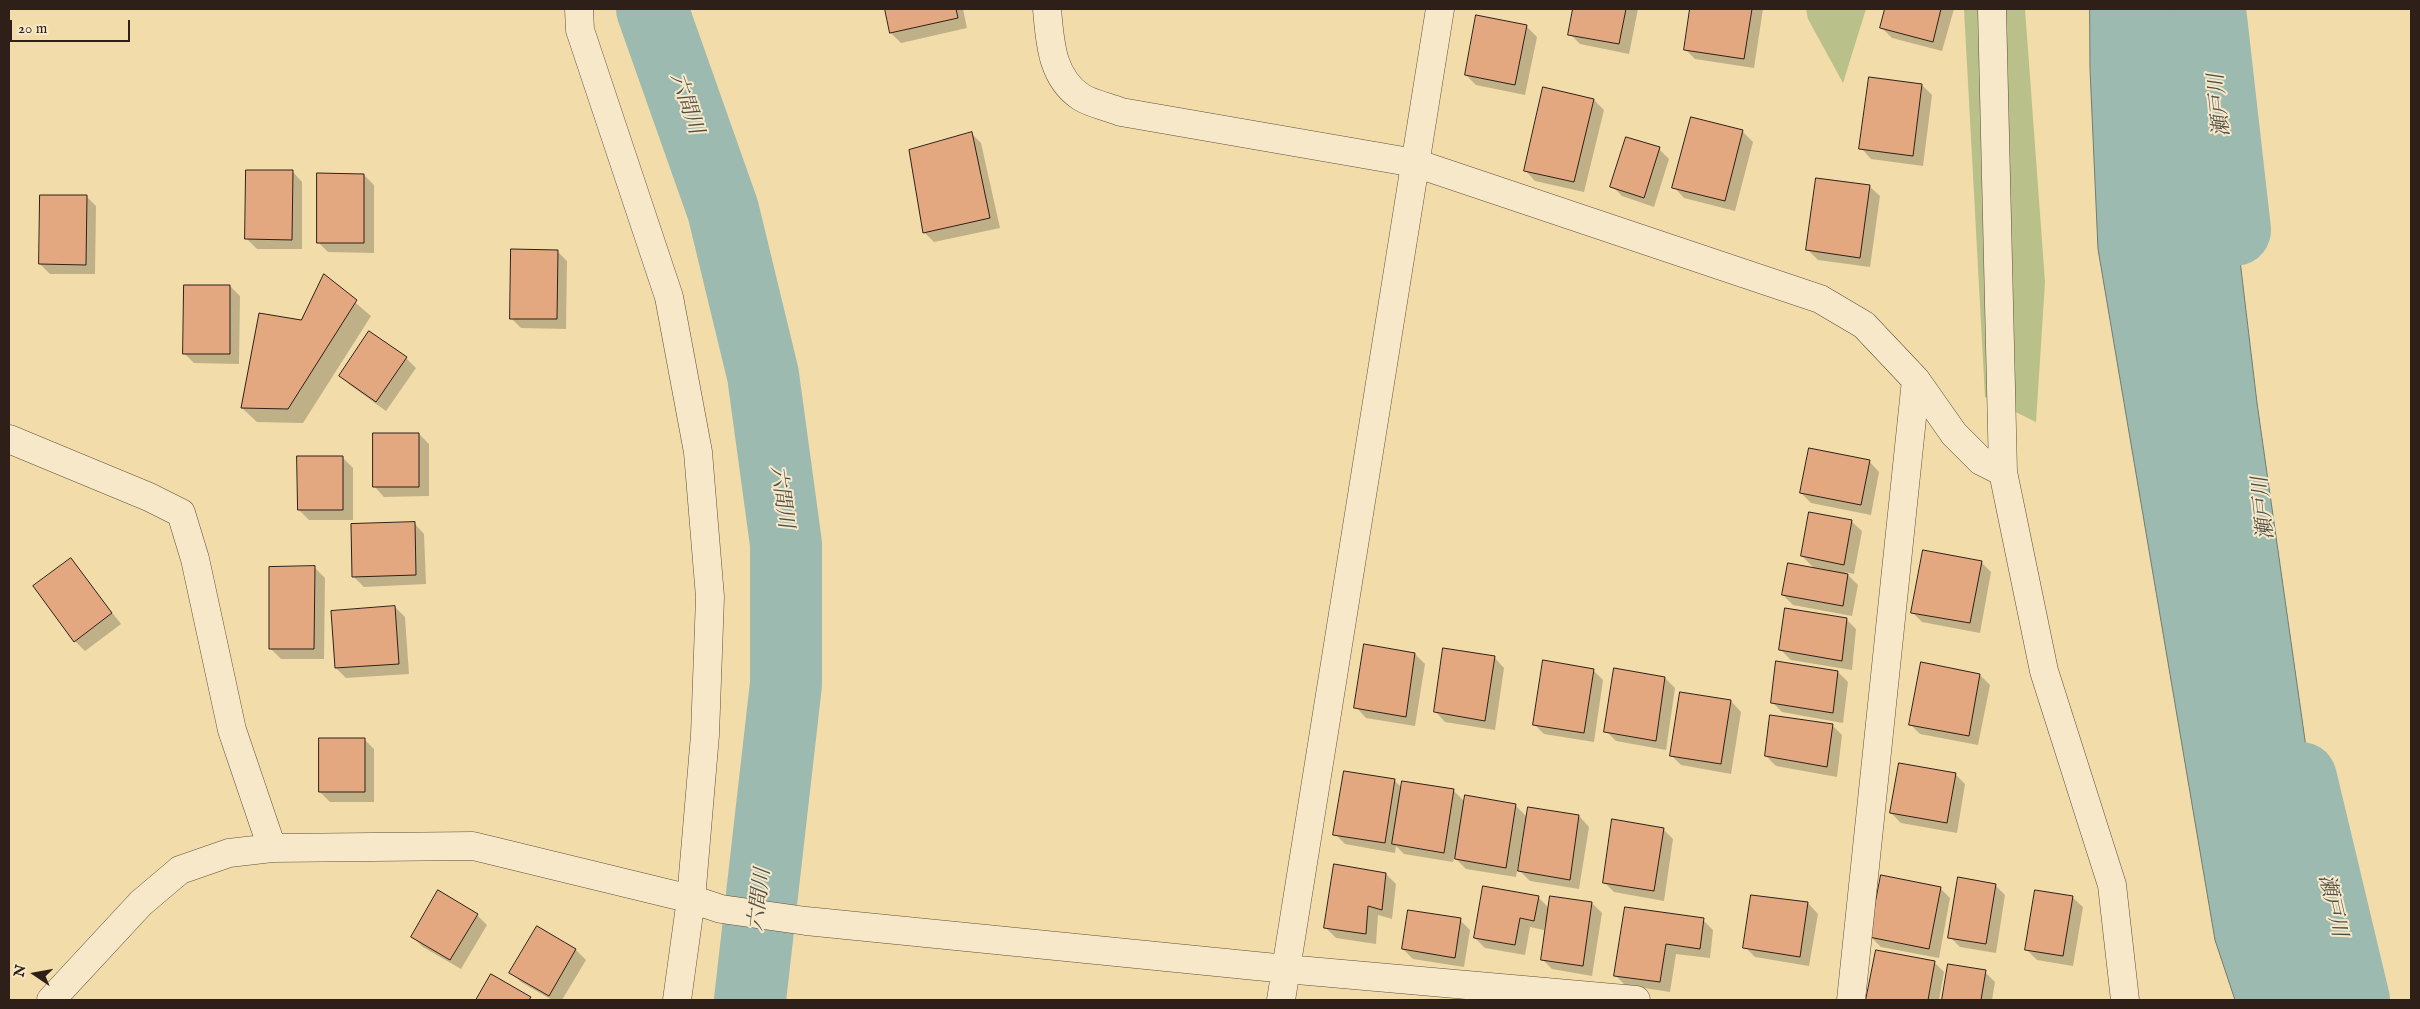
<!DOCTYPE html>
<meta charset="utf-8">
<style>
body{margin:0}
#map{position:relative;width:2420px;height:1009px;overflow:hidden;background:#f1dcaa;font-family:"IM FELL English",serif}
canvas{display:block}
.frame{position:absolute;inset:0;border:10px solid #2e2018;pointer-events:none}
.north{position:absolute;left:10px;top:949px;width:50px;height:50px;-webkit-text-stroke:4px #f6e8c8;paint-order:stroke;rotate:282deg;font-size:14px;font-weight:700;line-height:20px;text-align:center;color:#2e2018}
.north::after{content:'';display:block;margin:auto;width:18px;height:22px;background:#2e2018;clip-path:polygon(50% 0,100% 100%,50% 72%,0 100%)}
.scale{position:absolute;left:10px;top:20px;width:120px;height:22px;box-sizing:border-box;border:2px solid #2e2018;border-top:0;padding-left:6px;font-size:15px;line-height:18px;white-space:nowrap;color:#2e2018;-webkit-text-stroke:4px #f6e8c8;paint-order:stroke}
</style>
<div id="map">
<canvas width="2420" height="1009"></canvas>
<div class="frame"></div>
<div class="north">N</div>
<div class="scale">20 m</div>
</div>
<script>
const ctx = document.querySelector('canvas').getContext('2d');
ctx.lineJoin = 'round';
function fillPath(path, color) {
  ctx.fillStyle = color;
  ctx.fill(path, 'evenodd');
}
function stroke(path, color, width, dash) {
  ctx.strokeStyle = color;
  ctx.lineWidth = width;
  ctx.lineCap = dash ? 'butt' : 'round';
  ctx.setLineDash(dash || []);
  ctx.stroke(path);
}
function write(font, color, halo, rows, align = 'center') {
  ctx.font = font + ' "IM FELL English","Noto Serif JP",serif';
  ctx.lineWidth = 4;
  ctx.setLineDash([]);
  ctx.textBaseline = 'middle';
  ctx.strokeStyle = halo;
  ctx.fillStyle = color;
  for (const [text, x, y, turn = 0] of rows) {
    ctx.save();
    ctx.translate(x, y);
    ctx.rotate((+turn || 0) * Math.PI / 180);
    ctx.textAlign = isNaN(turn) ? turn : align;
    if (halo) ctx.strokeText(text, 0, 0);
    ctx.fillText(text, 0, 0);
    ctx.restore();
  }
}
fillPath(new Path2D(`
 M1806,9H1866L1843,83L1808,19Z
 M1964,9H2025L2045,282L2036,422L1985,397Z`), '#b9c089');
const water = new Path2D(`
 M2090,9H2210L2257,403L2342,1000H2235L2215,940L2098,249L2090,69Z`);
fillPath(water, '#9cbab0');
stroke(water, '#707c73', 1);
fillPath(new Path2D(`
 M887,9H963L967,28L901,43L891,33Z
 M1575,9H1638L1629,54L1580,44L1570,34Z
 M1691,9H1763L1754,68L1695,59L1685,49Z
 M1887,9H1954L1942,51L1892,38L1882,28Z
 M1477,17L1527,27L1537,37L1525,95L1476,85L1466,75Z
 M1922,85L1932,95L1923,166L1871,159L1861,148Z
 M1594,100L1604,110L1584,192L1535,181L1525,170Z
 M1743,132L1753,142L1735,211L1684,198L1674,187Z
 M971,133L981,143L1000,228L934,242L924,232Z
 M1659,149L1669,159L1654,207L1622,196L1612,186Z
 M292,171L302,182V249H257L247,239Z
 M364,175L374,185V253L328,252L318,242Z
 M1869,186L1880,196L1870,267L1818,260L1808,250Z
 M86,196L96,206L95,274H50L40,264Z
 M557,251L567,261L566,329L521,328L511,318Z
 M324,276L371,316L303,423L257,422L242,408L301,322Z
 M230,286L240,296L239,364L194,363L184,353Z
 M406,358L416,368L386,411L350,385L340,375Z
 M419,434L429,444V496L384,497L374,486Z
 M343,458L353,468V520H309L299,510Z
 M1869,461L1879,472L1871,515L1811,503L1801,493Z
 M1851,521L1862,531L1854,574L1845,572L1858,585L1852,616L1793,605L1783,595L1815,569L1802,556Z
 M414,523L424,534L426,584L364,587L354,577Z
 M70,559L121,624L85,651L75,641Z
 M1981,562L1991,572L1980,633L1922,622L1912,612Z
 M315,568L325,578L324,659H281L271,649Z
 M395,607L405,617L409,674L346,678L336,668Z
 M1846,619L1856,629L1852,670L1791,660L1781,650Z
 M1415,654L1425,664L1415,726L1366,718L1356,707Z
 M1494,657L1504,668L1495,730L1445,722L1435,711Z
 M1593,670L1603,680L1594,742L1544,734L1534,724Z
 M1838,672L1848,682L1843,723L1782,712L1772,702Z
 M1980,675L1990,685L1978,745L1920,734L1910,724Z
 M1665,678L1675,688L1666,750L1616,741L1606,731Z
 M1731,701L1741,712L1731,774L1681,765L1671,755Z
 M1832,725L1842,735L1837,777L1776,766L1766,756Z
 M364,739L374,749V802H330L320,792Z
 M1955,774L1965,784L1957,833L1901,823L1891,813Z
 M1394,780L1402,788L1453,790L1465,802L1515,805L1527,817L1579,816L1589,827L1579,889L1530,881L1520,871L1524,840H1522L1516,877L1466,869L1454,857L1453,862L1404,854L1396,846L1395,853L1345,844L1335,834Z
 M1663,829L1673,839L1664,901L1614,892L1604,882Z
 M1386,874L1396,884L1392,919L1378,915L1376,944L1336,938L1326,928Z
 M1995,885L2005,895L1996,953L1960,947L1950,937Z
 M1940,888L1950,898L1939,958L1881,947L1871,937Z
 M1538,897L1550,909L1592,903L1602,913L1592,976L1552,969L1542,959L1548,923H1545L1544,930L1530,927L1525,955L1485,948L1475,938Z
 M2072,897L2083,907L2073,966L2037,960L2027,950Z
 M1808,903L1818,914L1809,966L1755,957L1745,947Z
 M477,915L487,925L461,969L423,947L413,937Z
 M1460,920L1470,930L1464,967L1413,959L1403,949Z
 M1703,920L1713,930L1710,958L1676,954L1670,992L1625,985L1615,975Z
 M537,927L576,950L586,960L562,1000H552L521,982L511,972Z
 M1877,951L1934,962L1944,972L1939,1000H1867Z
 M1949,965L1985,972L1995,982L1992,1000H1943Z
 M492,976L530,998L532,1000H478Z`), '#0003');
stroke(new Path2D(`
 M652,9L723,210L763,375L786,544V684L750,1000
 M2210,9L2235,230
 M2301,778L2354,1000`), '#9cbab0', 72);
const building = new Path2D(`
 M885,9H956L958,18L890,33Z
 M1573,9H1626L1619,44L1568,35Z
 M1690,9H1752L1744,59L1684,50Z
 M1885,9H1941L1933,42L1880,28Z
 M1476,15L1527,25L1515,85L1465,75Z
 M1869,77L1922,84L1913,156L1859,149Z
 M1543,87L1594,99L1574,182L1524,171Z
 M1691,117L1743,130L1725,201L1672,188Z
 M972,132L990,218L923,233L909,150Z
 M1626,137L1660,147L1644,198L1610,187Z
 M246,170H293L292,240L245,239Z
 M317,173L364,174V243H317Z
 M1816,178L1870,185L1860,258L1806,250Z
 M40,195H87L86,265L39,264Z
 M511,249L558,250L557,319H510Z
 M324,274L357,300L288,409L241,408L259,313L301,320Z
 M184,285H230V354H183Z
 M369,331L407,357L376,402L339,376Z
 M373,433H419V487H373Z
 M1809,448L1870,460L1861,505L1800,493Z
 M297,456H343V510H298Z
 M1809,512L1852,520L1844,565L1801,556Z
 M415,522L416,575L352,577L351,524Z
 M1923,550L1982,561L1970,623L1911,613Z
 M71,558L112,613L74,642L33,586Z
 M1788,563L1848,574L1843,606L1782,595Z
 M315,566L314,649H269V567Z
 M395,606L399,664L335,668L331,611Z
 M1785,608L1847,618L1842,661L1779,650Z
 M1364,644L1415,653L1406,717L1354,708Z
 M1443,648L1495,656L1485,721L1434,712Z
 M1543,660L1594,669L1584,733L1533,725Z
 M1776,661L1838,671L1833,713L1771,703Z
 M1921,662L1980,674L1969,736L1909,725Z
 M1614,668L1665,677L1656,741L1604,732Z
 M1680,692L1731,700L1721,764L1670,756Z
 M1770,715L1833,724L1827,767L1765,756Z
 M319,738H365V792H319Z
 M1899,763L1956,773L1947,823L1890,813Z
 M1344,771L1395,779L1385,843L1333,835Z
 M1402,781L1454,789L1444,853L1392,844Z
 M1465,795L1516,804L1506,868L1455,859Z
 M1528,807L1579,815L1570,880L1518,871Z
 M1612,819L1664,828L1654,891L1603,883Z
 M1334,864L1386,873L1382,910L1368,906L1366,934L1324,928Z
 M1881,875L1941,887L1929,949L1869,937Z
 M1958,877L1996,884L1986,944L1948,938Z
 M1483,886L1539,896L1534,921L1520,918L1515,945L1474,938Z
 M438,890L478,914L450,960L411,937Z
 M2035,890L2073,896L2063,956L2025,950Z
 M1751,895L1808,902L1800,957L1743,948Z
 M1550,896L1592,902L1583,966L1541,960Z
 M1625,907L1704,918L1700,949L1666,944L1660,982L1614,976Z
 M1408,910L1461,918L1455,958L1402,949Z
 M537,926L576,949L549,996L509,973Z
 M1876,950L1935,961L1928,1000H1866Z
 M1948,964L1986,970L1981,1000H1942Z
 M491,974L531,997L529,1000H476Z`);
fillPath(building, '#e4a881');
stroke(building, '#2e2018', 1);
const minor = new Path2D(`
 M579,9L580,30L669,297L698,452L710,597L705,735L691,899L677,1000
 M1047,9C1050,41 1051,77 1081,97C1092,104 1109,107 1121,112L1415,163L1820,299L1864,325L1916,380L1851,1000
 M1992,9L2003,472L2044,671L2112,885L2125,1000
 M1916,380L1954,434L1981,461L2003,472
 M9,439L149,497L181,513L195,559L232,730L272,848
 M51,1000L141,903L180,870L229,853L272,848L473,846L691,899L721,909L806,921L1286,969L1636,1000
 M1281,1000L1440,9`);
stroke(minor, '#5f4f3c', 29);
stroke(minor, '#f6e8c8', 28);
write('italic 21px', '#4f4e46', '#f6e8c8', [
 ["六間川",685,104,71],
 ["瀬戸川",2221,105,-96],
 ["六間川",780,497,82],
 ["瀬戸川",2265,508,-96],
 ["六間川",761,900,-83],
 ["瀬戸川",2331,906,77]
]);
</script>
